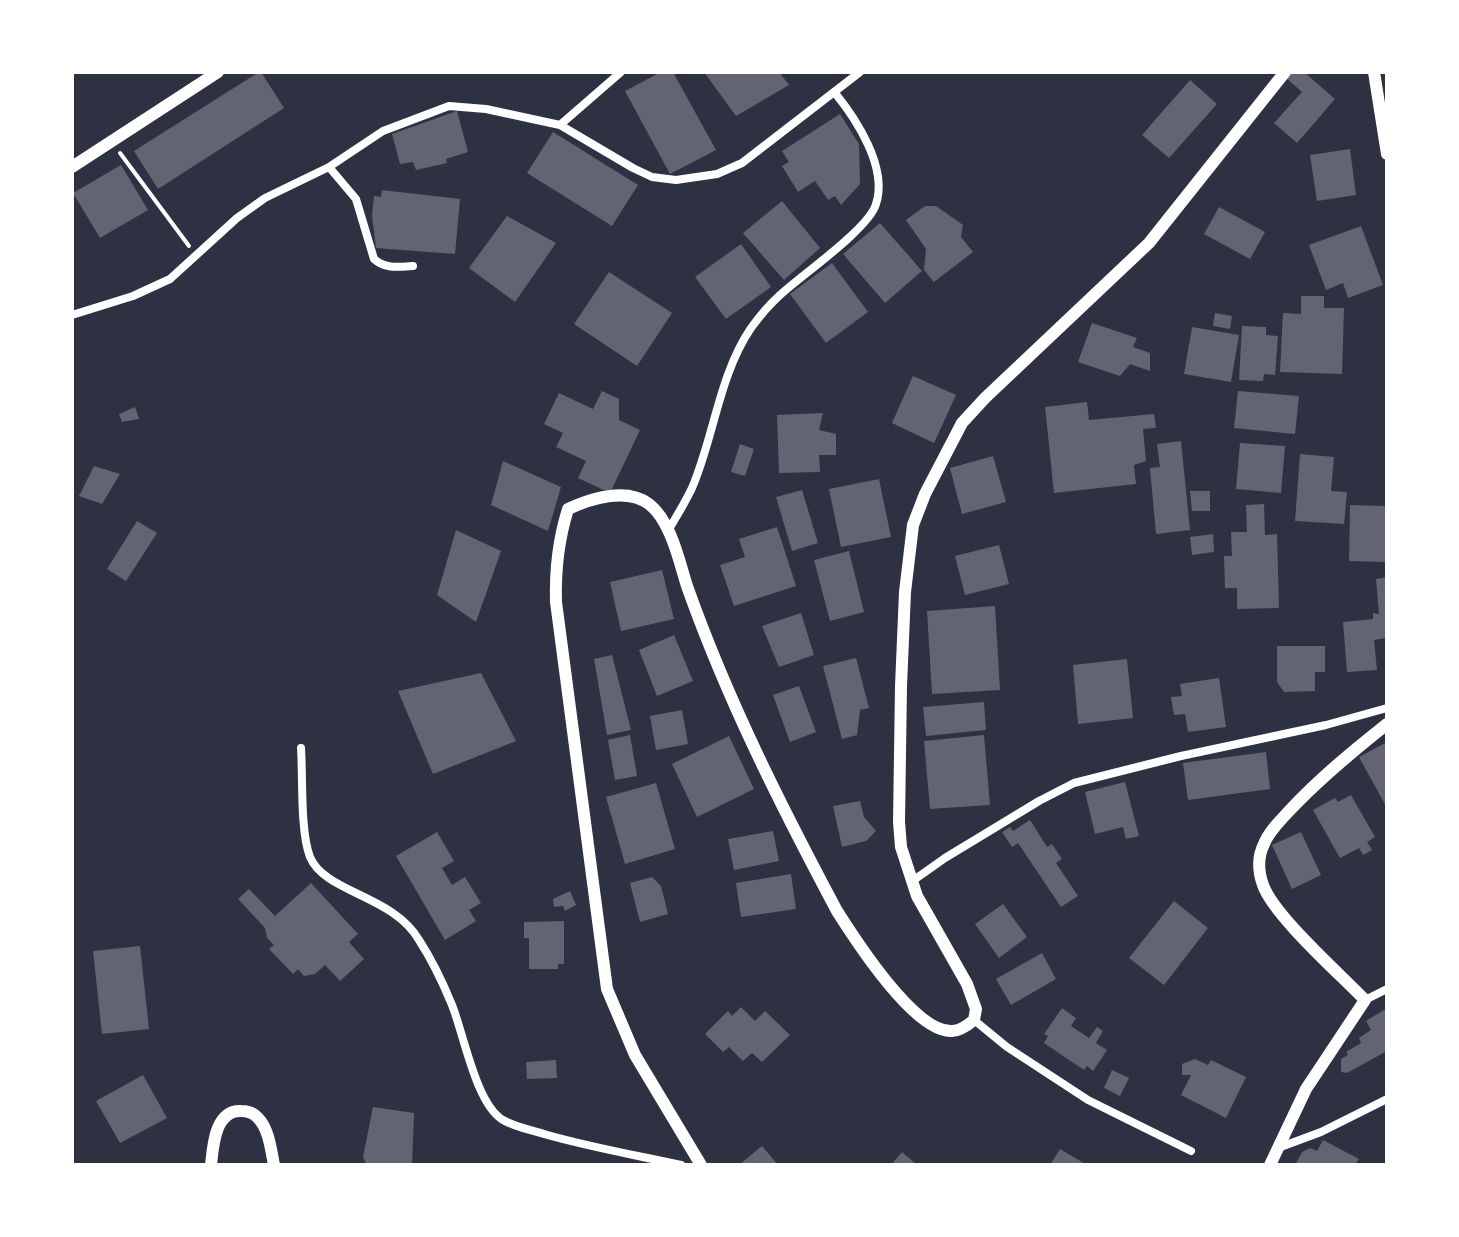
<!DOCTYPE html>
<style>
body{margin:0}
#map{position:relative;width:1459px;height:1237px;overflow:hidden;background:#2d3142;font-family:"Nunito Sans",sans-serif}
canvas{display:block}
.frame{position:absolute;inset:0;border:74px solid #fff;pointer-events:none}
</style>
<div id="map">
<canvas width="1459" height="1237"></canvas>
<div class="frame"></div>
</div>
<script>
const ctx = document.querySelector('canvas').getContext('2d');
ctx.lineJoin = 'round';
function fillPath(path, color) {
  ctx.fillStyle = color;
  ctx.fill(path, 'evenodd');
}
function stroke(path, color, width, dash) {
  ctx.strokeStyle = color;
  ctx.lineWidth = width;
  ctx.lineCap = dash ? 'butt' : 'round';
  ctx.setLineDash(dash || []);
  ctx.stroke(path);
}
fillPath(new Path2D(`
 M259,72H261L284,108L158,189L134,151Z
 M661,72H673L716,150L670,174L625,91Z
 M704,72H779L789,85L736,116Z
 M1289,72H1304L1335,99L1297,143L1274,123L1302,92L1285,77Z
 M1190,80L1217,104L1169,158L1142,135Z
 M457,111L468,152L446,159L447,163L416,170L413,162L400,164L392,134Z
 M840,114L859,144L860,184L841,205L835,196L828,200L815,181L798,192L782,166L789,162L782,151Z
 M553,132L638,185L612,226L527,173Z
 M1350,149L1356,195L1317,201L1310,155Z
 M121,165L148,210L100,238L73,193Z
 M382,190L460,199L455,254L376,248L372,216L374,196L381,197Z
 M782,201L820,248L784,280L743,233Z
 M925,206H936L963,225L961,237L973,252L934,282L924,270L926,249L906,220Z
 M1219,207L1265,232L1250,259L1204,234Z
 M507,216L556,243L515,302L469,268Z
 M880,223L922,271L885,303L843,254Z
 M1361,226L1383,285L1348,298L1343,283L1326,290L1309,245Z
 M741,244L771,287L726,319L695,277Z
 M832,263L868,312L826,343L790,294Z
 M609,272L672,313L637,366L574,324Z
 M1301,296H1324V308H1344L1342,374L1280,372L1283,313L1301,314Z
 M1215,313L1232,316L1230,329L1213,326Z
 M1092,323L1137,338L1133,347L1150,353V371L1130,364L1120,376L1078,362Z
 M1242,326L1266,327V335L1278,336L1275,375L1264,374L1263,381L1239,380Z
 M1192,327L1239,335L1231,382L1184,374Z
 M913,376L956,395L934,443L892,423Z
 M602,391L619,399V420L640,430L610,493L578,478L586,461L556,447L563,433L544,424L559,393L593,409Z
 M1238,391L1299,396L1295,434L1234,428Z
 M1087,402L1089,420L1154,414L1156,428L1143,429L1146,461L1134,465L1136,484L1054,493L1045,407Z
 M135,407L139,419L122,422L119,414Z
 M823,413L819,430L836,434V455H819L820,472L779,473L777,415Z
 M1181,441L1190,530L1156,534L1150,468L1160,467L1157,444Z
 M1240,443L1285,446L1281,493L1236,489Z
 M740,444L754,449L745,476L731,472Z
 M1300,454L1334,457L1331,491L1347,492L1344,524L1295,521Z
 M993,456L1006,502L962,514L950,468Z
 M503,461L561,487L548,531L491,505Z
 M94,466L120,474L102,504L79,496Z
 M879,479L891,537L841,547L829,489Z
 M802,490L818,543L792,551L776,497Z
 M1190,491H1210V511H1192Z
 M1264,504L1265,535L1277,534L1279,608L1237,609V588H1225L1224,556H1232L1231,532H1247L1246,505Z
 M1350,505L1387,506V562L1349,561Z
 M137,521L157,533L126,581L107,569Z
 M777,527L796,586L734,606L720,565L745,557L739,539Z
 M456,530L501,551L476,622L437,595Z
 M1213,534L1214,552L1192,555L1190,537Z
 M999,545L1009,584L965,595L955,556Z
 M849,551L864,612L830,621L814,560Z
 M662,570L674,619L621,631L610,582Z
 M1387,577V638L1374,640L1377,670L1347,672L1343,622L1373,619V613L1379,614L1376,579Z
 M995,606L1000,690L932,694L927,611Z
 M801,613L814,655L779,667L762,626Z
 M674,635L693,681L657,696L639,650Z
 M1277,646H1325V672H1315V691L1284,692L1277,682Z
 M612,655L631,730L607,735L594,659Z
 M856,658L869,708L860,710L857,735L842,739L823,666Z
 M1127,659L1133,718L1078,724L1073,665Z
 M481,673L516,741L433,774L398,691Z
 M1219,678L1226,727L1188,732L1185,714L1174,715L1171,697L1182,696L1180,684Z
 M799,686L816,732L790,742L773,695Z
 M984,702L986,730L926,736L923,707Z
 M682,710L688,744L656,750L650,716Z
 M630,735L637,776L615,780L608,740Z
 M984,735L990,805L930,809L924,741Z
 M729,736L754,789L697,817L672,764Z
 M1387,742V808L1359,757Z
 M1266,752L1270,789L1188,800L1183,763Z
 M1125,782L1139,836L1126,839L1123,827L1095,834L1085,792Z
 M656,783L675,849L625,864L606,797Z
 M1351,795L1375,837L1367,842L1372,850L1363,855L1359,848L1340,858L1313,810L1335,798L1338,802Z
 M860,801L864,817L876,831L866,841L842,847L833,806Z
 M1030,820L1047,847L1052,844L1062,859L1056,863L1078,896L1061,907L1018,843L1012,847L1002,832L1010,827L1013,831Z
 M773,831L779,861L734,870L728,839Z
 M437,832L454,861L442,868L452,885L465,877L481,903L469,910L476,921L445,940L396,856Z
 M1301,832L1321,875L1292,889L1272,845Z
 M791,874L796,909L741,917L736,883Z
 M652,877L661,886L668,914L640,922L630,883Z
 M311,883L358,934L349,942L364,959L340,981L325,965L315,974L304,976L298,969L293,974L269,949L274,945L267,938L265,928L238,899L249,889L275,916Z
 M570,891L576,905L565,911L563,906L554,907L553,899Z
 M1174,901L1208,928L1164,985L1129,958Z
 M1003,904L1027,937L999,958L975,924Z
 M564,921V964H558V969H529V938H524V922Z
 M140,946L149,1029L102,1034L93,951Z
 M1042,953L1056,979L1011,1005L996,979Z
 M741,1007L755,1021L765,1011L790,1035L762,1062L752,1053L743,1061L729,1047L723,1052L705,1034L728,1011L732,1016Z
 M1062,1008L1076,1018L1071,1026L1089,1038L1097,1027L1103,1031L1096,1043L1107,1050L1093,1071L1087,1066L1084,1070L1044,1043L1048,1036L1044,1034Z
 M1387,1008V1051L1347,1073L1341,1072V1059L1348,1055L1346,1052L1361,1043L1359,1038L1371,1030L1366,1021Z
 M1195,1059L1208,1065L1211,1060L1246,1077L1226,1118L1181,1095L1191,1075H1182V1064Z
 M556,1060L557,1078L527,1079L526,1062Z
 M1112,1070L1129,1078L1120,1096L1104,1088Z
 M143,1075L167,1118L120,1143L96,1101Z
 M373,1107L414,1113L412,1165H367L363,1157Z
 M1323,1140L1359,1159L1355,1165H1295L1302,1152L1310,1148L1317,1151Z
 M762,1146L778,1165H739Z
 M1060,1149L1087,1165H1050Z
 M902,1152L917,1165H891Z`), '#626471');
stroke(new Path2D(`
 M120,153L189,246`), '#fff', 4);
stroke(new Path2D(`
 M560,125L621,72
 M329,167L356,199L374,259C385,269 398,267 413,266
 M72,315L133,296L170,279L237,218L265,198L329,167L383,131L449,106L486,109L560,125L633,168L652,177L676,180L717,174L742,163L860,72
 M668,531C676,517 685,503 692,488C714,437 719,375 751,328C759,317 769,305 779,296C800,276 869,229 876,204C888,168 857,120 835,93
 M301,748C303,777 300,831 310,857C325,893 393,895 419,940C432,960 443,983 452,1005C464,1035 476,1104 503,1120C515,1127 531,1130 544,1134C589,1147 635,1155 681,1165
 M911,882L945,858L1039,801L1074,783L1181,756L1326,725L1387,708
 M1365,1000L1387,989
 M974,1020L1007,1047L1088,1100L1191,1151
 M1278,1148L1321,1132L1387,1099`), '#fff', 8);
stroke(new Path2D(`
 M1374,72L1387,154
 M72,167L218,72
 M211,1165C213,1146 215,1110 241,1111C247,1111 254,1113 258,1118C269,1129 271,1150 274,1165
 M701,1165L635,1055L607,989L556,602C555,569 558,541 568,509C590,499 626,487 649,504C671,521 679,561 687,586C727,699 781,806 837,911C856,941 915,1033 952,1031C960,1031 968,1025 974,1020L976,1009L967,984L917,896L901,847L899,822L901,686L905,592L913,525L925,494L962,423L985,398L1149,243L1285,72
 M1270,1165L1306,1089L1365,1000C1340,974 1274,916 1263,885C1258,871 1257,858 1264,844C1269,831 1281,820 1290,810C1320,778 1353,751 1387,724`), '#fff', 12);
</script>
